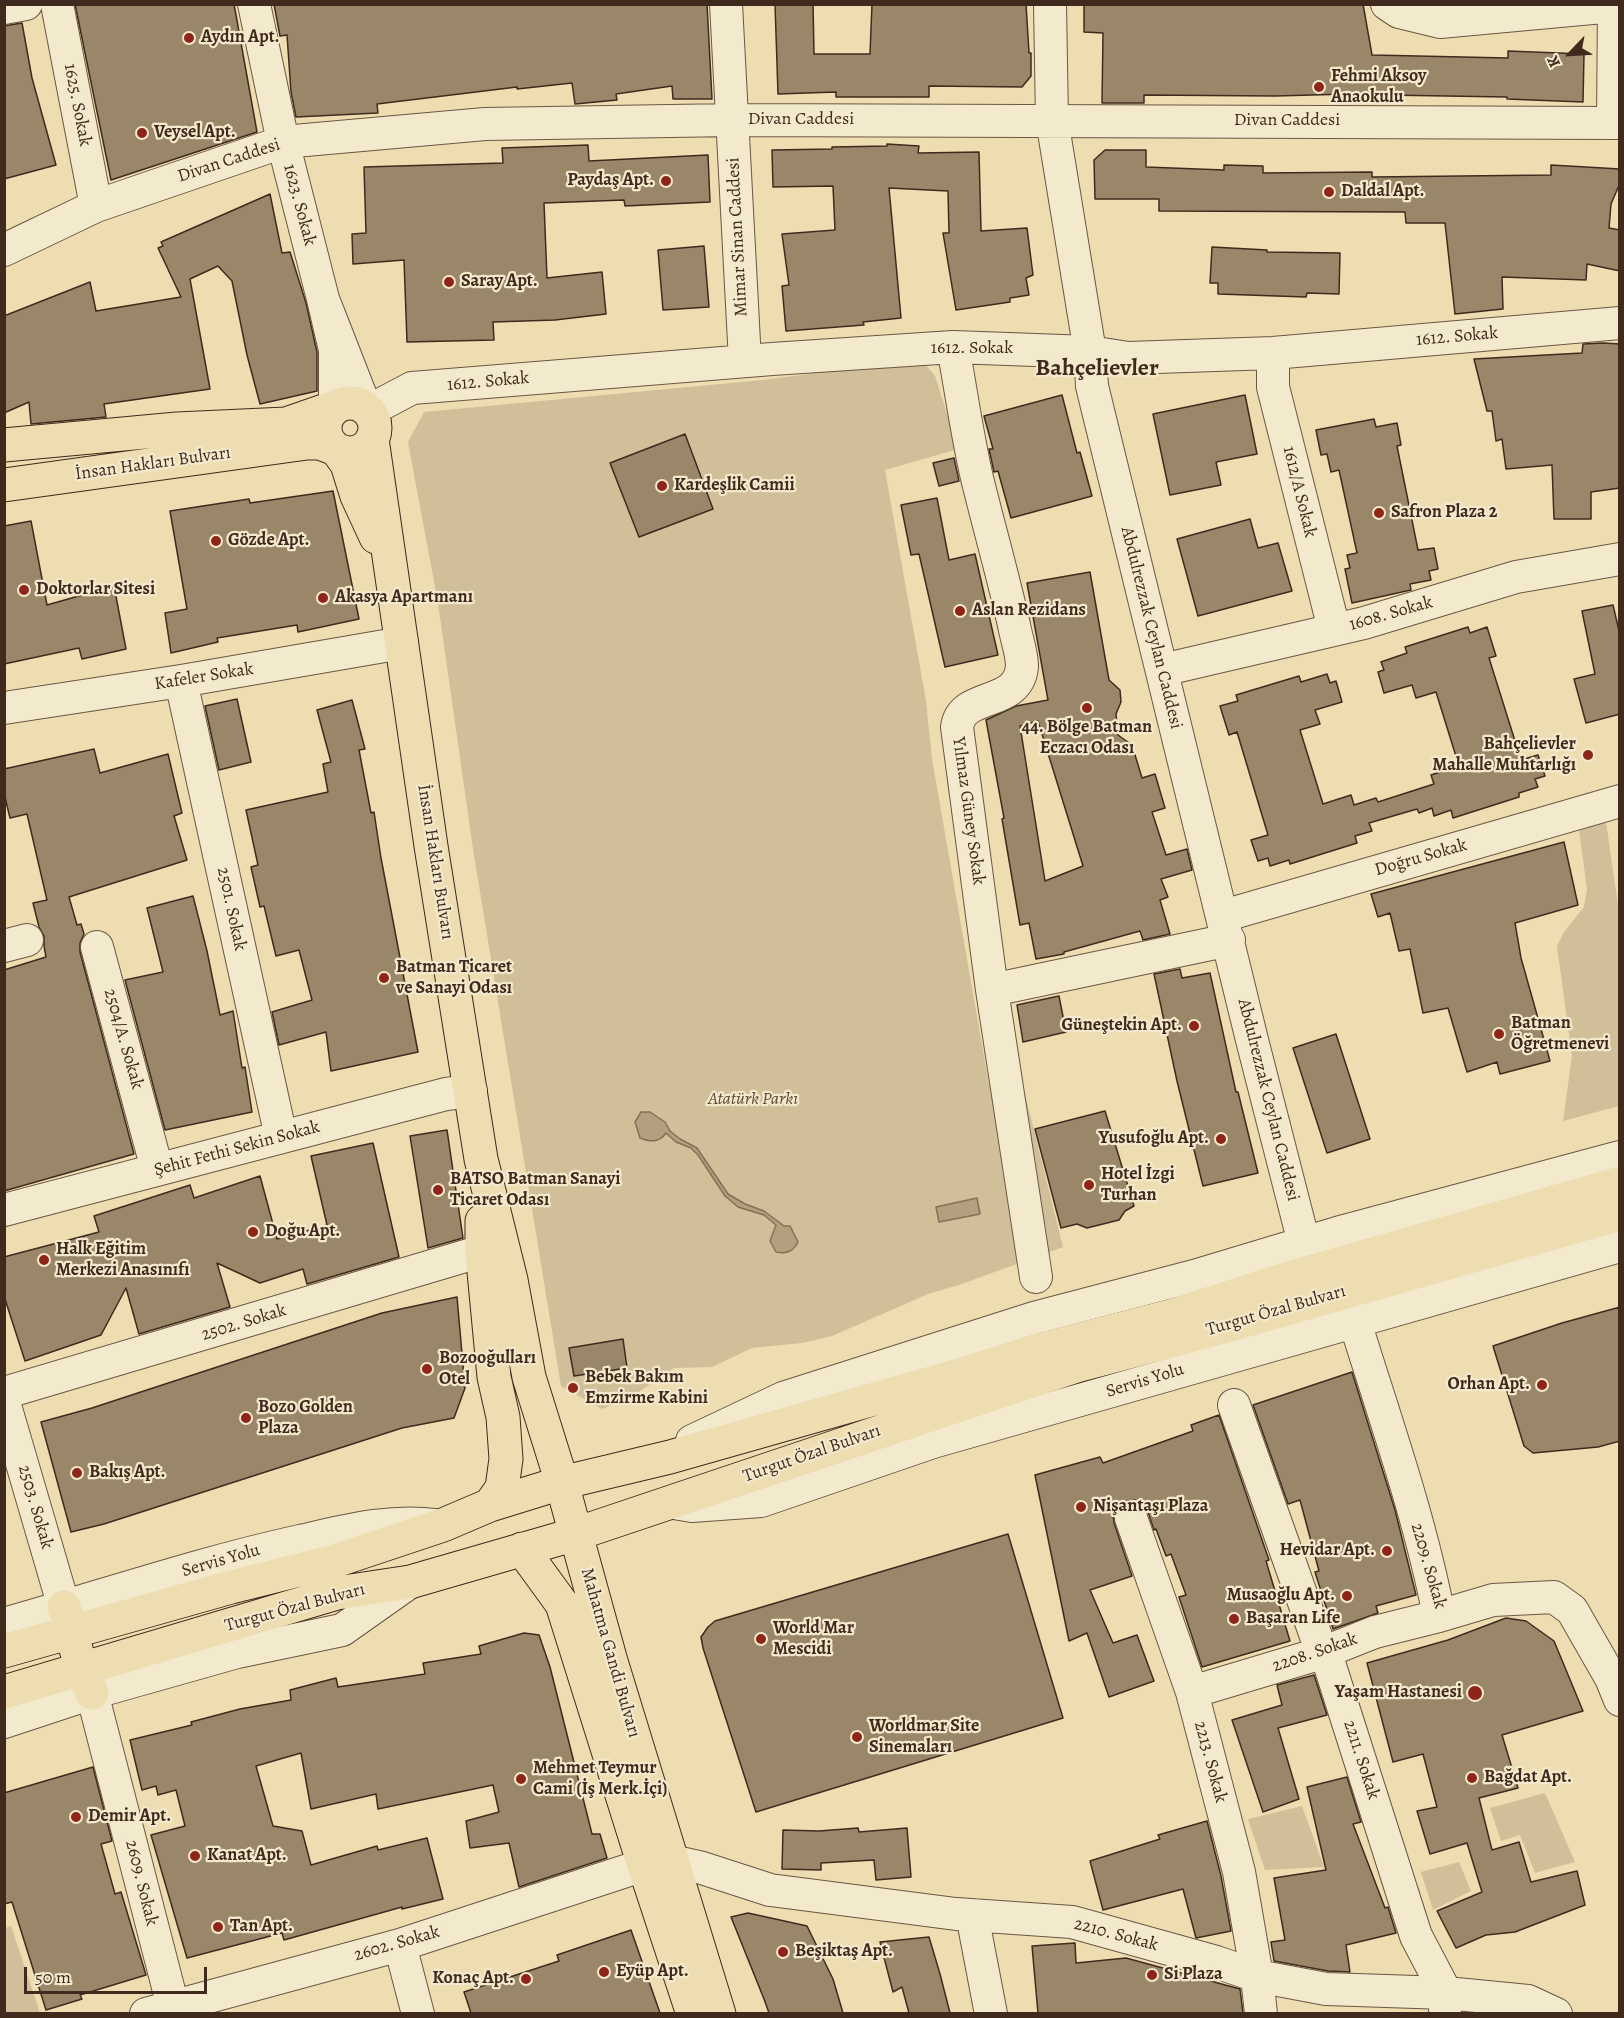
<!DOCTYPE html>
<meta charset="utf-8">
<style>
body{margin:0}
#map{position:relative;width:1624px;height:2018px;overflow:hidden;background:#edddb1;font-family:Alegreya,serif}
canvas{display:block}
.frame{position:absolute;inset:0;border:6px solid #402a1e;pointer-events:none}
.north{position:absolute;left:1540px;top:24px;width:60px;height:60px;-webkit-text-stroke:4px #f3e9cc;paint-order:stroke;rotate:245deg;font-size:16px;font-weight:700;line-height:24px;text-align:center;color:#402a1e}
.north::after{content:'';display:block;margin:auto;width:21px;height:27px;background:#402a1e;clip-path:polygon(50% 0,100% 100%,50% 72%,0 100%)}
.scale{position:absolute;left:24px;top:1967px;width:183px;height:27px;box-sizing:border-box;border:3px solid #402a1e;border-top:0;padding-left:8px;font-size:18px;line-height:21px;white-space:nowrap;color:#402a1e;-webkit-text-stroke:4px #f3e9cc;paint-order:stroke}
</style>
<div id="map">
<canvas width="1624" height="2018"></canvas>
<div class="frame"></div>
<div class="north">K</div>
<div class="scale">50 m</div>
</div>
<script>
const ctx = document.querySelector('canvas').getContext('2d');
ctx.lineJoin = 'round';
function fillPath(path, color) {
  ctx.fillStyle = color;
  ctx.fill(path, 'evenodd');
}
function stroke(path, color, width, dash) {
  ctx.strokeStyle = color;
  ctx.lineWidth = width;
  ctx.lineCap = dash ? 'butt' : 'round';
  ctx.setLineDash(dash || []);
  ctx.stroke(path);
}
function write(font, color, halo, rows, align = 'center') {
  ctx.font = font + ' Alegreya,serif';
  ctx.lineWidth = 4.5;
  ctx.setLineDash([]);
  ctx.textBaseline = 'middle';
  ctx.strokeStyle = halo;
  ctx.fillStyle = color;
  for (const [text, x, y, turn = 0] of rows) {
    ctx.save();
    ctx.translate(x, y);
    ctx.rotate((+turn || 0) * Math.PI / 180);
    ctx.textAlign = isNaN(turn) ? turn : align;
    if (halo) ctx.strokeText(text, 0, 0);
    ctx.fillText(text, 0, 0);
    ctx.restore();
  }
}
fillPath(new Path2D(`
 M921,359L935,376L958,449L885,470L926,701L932,759L989,1085L1021,1078L1063,1247L962,1284L928,1294L832,1336L802,1343L752,1348L712,1367L674,1368L630,1398L602,1409L561,1386L473,849L438,603L408,442L424,412L763,380Z
 M1606,822L1619,912V1106L1563,1121L1572,1056L1557,946L1564,932L1584,907L1587,889L1579,830Z
 M1545,1793L1575,1862L1535,1873L1520,1835L1501,1841L1490,1808Z
 M1302,1806L1324,1867L1265,1870L1248,1819Z
 M1459,1862L1471,1891L1433,1910L1421,1872Z
 M11,1926L40,2013H5V1928Z`), '#d0bf98');
const water = new Path2D(`
 M641,1112H650L665,1122L670,1131L680,1139L697,1148L728,1194L745,1204L764,1211L784,1226H790L798,1242C793,1252 786,1254 776,1252L770,1241L776,1225L764,1215L738,1207L725,1196L698,1155L691,1148L676,1142L666,1133C659,1143 650,1142 640,1138L635,1122Z
 M977,1198L980,1214L939,1222L936,1207Z`);
fillPath(water, '#b2a07f');
stroke(water, '#847158', 1.5);
const building = new Path2D(`
 M75,4H234L257,132L111,180Z
 M274,4H707L712,99H673L672,86L616,94L617,100L575,104L572,83L517,89V87L377,104L378,113L296,117L291,92L287,35L280,36Z
 M775,4H813L814,54H870L872,4H1026L1029,53H1031V76L1022,87L929,86V97H836V92L778,94Z
 M1084,4H1363L1372,55L1508,58V51L1584,54L1583,102L1507,99V97L1386,95V93L1275,96L1144,95V103H1102L1103,33L1084,32Z
 M22,23L32,78L56,165L4,179V26Z
 M887,144L919,146L918,153L979,152L981,231L1027,228L1033,275L1026,278L1029,295L1010,298V302L956,310L943,233H949L948,191L889,188L901,318L863,322L864,325L786,331L782,286L789,285L782,234L835,230L833,186L773,187L772,150L832,149V147L887,146Z
 M588,145L589,161L708,155L710,202L625,206L624,200L544,203L547,278L602,272L606,314L555,320L493,322L494,340L407,342L404,260L353,264L352,234L366,233L364,167L503,163L502,148Z
 M1105,150H1146V167L1224,170V165L1263,166V173L1372,172V177L1551,175V165L1620,169V183L1611,204L1609,228L1620,230V271L1587,264L1586,280L1502,277L1503,309L1455,314L1445,223H1406L1405,212L1159,211V199H1095L1094,160Z
 M270,194L282,253L290,252L306,303L317,352V391L260,404L247,355L232,281L218,266L190,279L210,389L104,404L106,417L31,424L29,402L4,413V316L90,282L96,311L181,297L158,248L163,246L161,242Z
 M704,246L709,307L663,310L658,250Z
 M1212,247L1267,250V252L1340,253L1339,294L1307,293L1306,297L1218,294V283H1210Z
 M1603,343L1620,344V488L1591,492V519H1554L1552,465L1506,469L1502,439L1496,441L1492,411H1487L1474,359L1582,353L1583,344Z
 M1062,395L1077,453L1080,452L1092,496L1011,518L998,471L994,472L989,449H993L984,416Z
 M1245,395L1257,454L1216,462L1221,485L1170,495L1153,414Z
 M1374,419L1376,427L1397,423L1401,445L1397,446L1418,550L1434,548L1438,569L1429,571L1431,580L1410,584L1411,590L1352,603L1345,569L1350,568L1347,555L1357,553L1339,470L1331,472L1327,454L1321,455L1316,430Z
 M685,434L713,509L639,537L610,463Z
 M954,458L959,481L939,486L933,463Z
 M333,491L359,619L298,632L297,625L217,638L218,642L171,653L165,613L187,609L170,511L249,499L250,503Z
 M937,498L949,560L975,554L998,655L945,667L919,554L911,555L901,505Z
 M1250,519L1258,548L1278,543L1292,591L1198,616L1177,539Z
 M31,521L47,605L114,586L126,649L82,659L79,648L4,664V526Z
 M1090,572L1109,680L1120,690L1121,702L1116,714L1118,735L1132,745L1142,778L1155,774L1165,808L1152,812L1166,855L1187,849L1192,870L1161,879L1168,897L1160,900L1170,934L1143,940L1140,931L1064,952V954L1036,959L1029,923L1020,925L1002,819L1004,818L986,720L1016,706L1048,700L1027,583ZM1038,721L1083,866L1045,881L1020,726Z
 M1613,605L1620,635V714L1586,723L1574,679L1595,674L1582,611Z
 M1468,627L1470,633L1487,627L1496,656L1489,658L1521,760L1538,755L1545,776L1535,779L1538,787L1519,793V797L1453,818L1451,810L1434,816L1432,808L1419,813L1417,809L1369,823L1372,831L1355,836L1357,843L1290,864L1289,860L1270,866L1268,858L1258,861L1251,840L1268,835L1237,732L1229,735L1220,706L1238,701L1236,695L1299,676L1301,682L1327,674L1330,683L1336,681L1342,702L1315,710L1320,724L1300,730L1323,804L1351,795L1354,805L1376,798L1378,802L1434,784L1431,775L1459,766L1436,692L1416,698L1412,685L1384,693L1378,672L1384,670L1381,662L1407,653L1405,647Z
 M237,699L251,762L219,770L205,706Z
 M352,700L365,749L359,750L371,813L374,812L381,858L418,1052L331,1071L326,1032L279,1045L272,1012L312,1000L299,950L276,956L264,906L260,907L251,867L258,865L246,810L328,792L323,764L331,762L317,710Z
 M94,749L100,773L168,754L182,813L174,816L187,860L69,897L77,925L81,924L84,934L80,943V952L134,1154L4,1191V970L46,957L44,946V936L39,927L33,903L47,900L27,814L10,818L4,793V769Z
 M1564,842L1578,905L1515,923L1521,958L1550,1061L1500,1074L1497,1062L1467,1072L1448,1008L1423,1013L1410,949L1399,951L1390,913L1378,917L1371,894Z
 M193,896L207,951L220,1015L233,1011L242,1068L245,1067L252,1112L165,1130L125,980L163,972L147,908Z
 M1180,969L1182,978L1210,973L1236,1092H1238L1258,1173L1203,1186L1177,1081L1154,974Z
 M1059,996L1066,1032L1023,1042L1017,1005Z
 M1336,1034L1370,1139L1327,1153L1293,1048Z
 M1105,1111L1134,1206L1125,1211L1119,1220L1087,1228L1077,1224L1061,1228L1035,1129Z
 M447,1130L463,1238L428,1248L410,1136Z
 M373,1143L399,1257L307,1284L303,1269L260,1283L217,1263L230,1307L139,1334L126,1288L101,1335L25,1361L4,1296V1257L99,1232L94,1216L190,1185L194,1198L260,1176L277,1239L327,1225L311,1156Z
 M457,1297L465,1388L454,1418L402,1428L104,1524L71,1532L41,1422L92,1408L382,1313Z
 M1620,1307V1441L1598,1447L1533,1453L1524,1446L1493,1346L1562,1323Z
 M623,1339L627,1368L574,1376L569,1348Z
 M1352,1372L1395,1510L1416,1595L1376,1606L1378,1613L1333,1629L1315,1572L1319,1571L1300,1500L1288,1504L1253,1405Z
 M1219,1415L1269,1560L1266,1561L1290,1641L1202,1667L1179,1597L1186,1595L1171,1554L1166,1556L1156,1529L1154,1530L1148,1512L1143,1505L1135,1500L1126,1501L1117,1507L1113,1514L1114,1523L1132,1576L1090,1590L1113,1643L1137,1635L1154,1681L1109,1697L1087,1633L1069,1641L1035,1475L1100,1457L1103,1463L1193,1431L1191,1425Z
 M1008,1534L1063,1718L756,1812L703,1648L701,1637L708,1627L715,1621Z
 M1506,1618L1526,1621L1554,1641L1583,1711L1502,1735L1518,1788L1479,1798L1492,1850L1519,1842L1531,1882L1577,1871L1585,1905L1515,1932L1486,1935L1456,1948L1437,1911L1482,1892L1467,1843L1430,1854L1417,1811L1437,1807L1423,1754L1393,1762L1367,1663L1448,1640Z
 M524,1633L539,1635L550,1667L592,1834H600L607,1858L519,1887L509,1843L470,1848L466,1821L499,1812L493,1785L378,1809L376,1794L311,1809L301,1753L256,1766L273,1826L302,1831L311,1865L377,1846L378,1850L427,1838L443,1899L402,1909V1907L284,1940L282,1933L187,1958L151,1835L185,1826L176,1790L158,1795L156,1786L142,1790L130,1740L192,1725L191,1722L240,1709L291,1700L290,1690L336,1678L338,1687L425,1674L423,1663L481,1654L479,1646Z
 M1314,1675L1327,1715L1278,1728L1299,1799L1263,1812L1232,1720L1282,1705L1277,1685Z
 M93,1767L112,1841L101,1844L115,1894L121,1892L146,1975L80,1995L82,1999L46,2010L12,1902L4,1904V1793Z
 M1347,1777L1361,1822L1353,1824L1385,1908L1388,1907L1396,1933L1346,1945L1350,1972L1328,1971L1274,1961L1271,1942L1285,1940L1274,1878L1326,1870L1307,1787Z
 M1207,1821L1221,1876L1231,1931L1196,1938L1183,1889L1103,1910L1090,1861L1160,1839L1158,1835Z
 M858,1828L859,1832L907,1828L911,1877L876,1880L874,1860L821,1863V1870L782,1869L783,1830L819,1831Z
 M748,1913L807,1926L833,1979L843,2013H769L764,1999L731,1917Z
 M631,1930L660,2013H471L464,1992L559,1961L557,1955Z
 M929,1937L940,1974L950,2013H909L902,1987L893,1992L880,1942Z
 M1075,1943L1076,1963L1126,1958L1240,1989L1243,2013H1038L1032,1946Z`);
fillPath(building, '#9a876a');
stroke(building, '#402a1e', 1.5);
const minor = new Path2D(`
 M57,4L96,206
 M254,4L283,142L323,299
 M726,4L745,361
 M1050,4L1052,120L1090,352L1092,386L1252,1040L1304,1243
 M1387,4L1399,12L1440,22L1614,6
 M4,8L26,4
 M1613,122L1614,4
 M4,250L96,206L283,142L485,124L732,120L1620,123
 M953,347C961,390 967,435 977,478C989,527 1003,576 1014,625C1016,637 1022,653 1022,666C1019,708 962,691 957,727L992,990L1036,1277
 M1273,353V387L1334,629
 M335,407V350L323,299L366,409L378,406L412,388L772,359L953,347L1090,352L1128,358L1273,353L1620,323
 M1162,670L1364,623L1516,577L1620,559
 M181,681L281,1137
 M4,708L181,681L402,643
 M1223,916L1620,801
 M4,946L27,940
 M97,947L157,1169
 M992,990L1229,940
 M4,1210L446,1094L471,1091
 M1355,1322C1385,1419 1420,1517 1439,1616L1493,1600L1554,1597L1572,1610L1611,1678L1620,1700
 M4,1393L482,1251
 M4,1402L64,1607
 M1234,1405L1322,1653L1330,1666L1416,1936L1446,1993L1445,2010
 M692,1441L783,1398L1034,1318L1194,1276L1337,1233L1620,1157
 M674,1503L692,1506L761,1501L933,1442L1620,1246
 M1131,1518L1192,1692L1239,1872L1257,1976L1261,2014
 M4,1624C103,1596 200,1563 300,1541C345,1531 389,1519 436,1525
 M1192,1692L1322,1653L1375,1632L1439,1616
 M92,1693L175,2014
 M4,1722L92,1693L237,1652L342,1630L410,1582
 M672,1861L699,1867L770,1890L956,1914L1072,1922L1216,1962L1257,1976L1326,1989L1446,1993L1528,2001L1556,2014
 M972,1915L991,2014
 M400,1945L418,2014
 M146,2014L400,1945L644,1865`);
const major = new Path2D(`
 M325 428a25 25 0 1 1 50 0a25 25 0 1 1-50 0Z
 M372,439L431,846L481,1159L511,1280L529,1377L559,1473L610,1658L719,2014
 M4,445L177,429L286,424L335,407
 M4,485L307,443H320L336,449L347,464L357,496L376,537
 M482,1221V1251L494,1377L503,1417L506,1459L502,1488L490,1505
 M522,1549L562,1604L644,1865L693,2014
 M64,1607L82,1670L92,1693
 M4,1651L231,1587L335,1561L443,1525L490,1505L561,1483L670,1457L966,1373L1039,1350L1174,1315L1292,1277L1620,1183
 M4,1692L337,1593L410,1582L576,1534L1076,1366L1216,1329L1620,1214`);
stroke(minor, '#6b5743', 34);
stroke(major, '#402a1e', 35);
stroke(minor, '#f3e9cc', 32);
stroke(major, '#edddb1', 33);
for (const [x, y, r, color] of [
 [189,38,6,"#8f2418"],
 [1319,87,6,"#8f2418"],
 [142,133,6,"#8f2418"],
 [666,181,6,"#8f2418"],
 [1329,192,6,"#8f2418"],
 [449,282,6,"#8f2418"],
 [662,486,6,"#8f2418"],
 [1379,513,6,"#8f2418"],
 [216,541,6,"#8f2418"],
 [24,590,6,"#8f2418"],
 [323,598,6,"#8f2418"],
 [960,611,6,"#8f2418"],
 [1087,708,6,"#8f2418"],
 [1588,755,6,"#8f2418"],
 [384,978,6,"#8f2418"],
 [1194,1026,6,"#8f2418"],
 [1499,1034,6,"#8f2418"],
 [1221,1139,6,"#8f2418"],
 [1089,1185,6,"#8f2418"],
 [438,1190,6,"#8f2418"],
 [253,1232,6,"#8f2418"],
 [44,1260,6,"#8f2418"],
 [427,1369,6,"#8f2418"],
 [1542,1385,6,"#8f2418"],
 [573,1388,6,"#8f2418"],
 [246,1418,6,"#8f2418"],
 [77,1473,6,"#8f2418"],
 [1081,1507,6,"#8f2418"],
 [1387,1551,6,"#8f2418"],
 [1347,1596,6,"#8f2418"],
 [1234,1619,6,"#8f2418"],
 [761,1639,6,"#8f2418"],
 [1475,1693,8,"#8f2418"],
 [857,1737,6,"#8f2418"],
 [1472,1778,6,"#8f2418"],
 [521,1779,6,"#8f2418"],
 [76,1817,6,"#8f2418"],
 [195,1856,6,"#8f2418"],
 [218,1927,6,"#8f2418"],
 [783,1952,6,"#8f2418"],
 [604,1972,6,"#8f2418"],
 [1152,1975,6,"#8f2418"],
 [526,1979,6,"#8f2418"]
]) {
  const dot = new Path2D();
  dot.arc(x, y, r, 0, 2 * Math.PI);
  ctx.fillStyle = color;
  ctx.fill(dot);
  stroke(dot, '#f3e9cc', 2);
}
write('bold 18px', '#402a1e', '#f3e9cc', [
 ["Aydın Apt.",201,38],
 ["Fehmi Aksoy",1331,77],
 ["Anaokulu",1331,98],
 ["Veysel Apt.",154,133],
 ["Paydaş Apt.",654,181,"right"],
 ["Daldal Apt.",1341,192],
 ["Saray Apt.",461,282],
 ["Kardeşlik Camii",674,486],
 ["Safron Plaza 2",1391,513],
 ["Gözde Apt.",228,541],
 ["Doktorlar Sitesi",36,590],
 ["Akasya Apartmanı",335,598],
 ["Aslan Rezidans",972,611],
 ["44. Bölge Batman",1087,728,"center"],
 ["Eczacı Odası",1087,749,"center"],
 ["Bahçelievler",1576,745,"right"],
 ["Mahalle Muhtarlığı",1576,766,"right"],
 ["Batman Ticaret",396,968],
 ["ve Sanayi Odası",396,989],
 ["Batman",1511,1024],
 ["Öğretmenevi",1511,1045],
 ["Güneştekin Apt.",1182,1026,"right"],
 ["Yusufoğlu Apt.",1209,1139,"right"],
 ["Hotel İzgi",1101,1175],
 ["Turhan",1101,1196],
 ["BATSO Batman Sanayi",450,1180],
 ["Ticaret Odası",450,1201],
 ["Doğu Apt.",265,1232],
 ["Halk Eğitim",56,1250],
 ["Merkezi Anasınıfı",56,1271],
 ["Bozooğulları",439,1359],
 ["Otel",439,1380],
 ["Bebek Bakım",585,1378],
 ["Emzirme Kabini",585,1399],
 ["Orhan Apt.",1530,1385,"right"],
 ["Bozo Golden",258,1408],
 ["Plaza",258,1429],
 ["Bakış Apt.",89,1473],
 ["Nişantaşı Plaza",1093,1507],
 ["Hevidar Apt.",1375,1551,"right"],
 ["Musaoğlu Apt.",1335,1596,"right"],
 ["Başaran Life",1246,1619],
 ["World Mar",773,1629],
 ["Mescidi",773,1650],
 ["Yaşam Hastanesi",1462,1693,"right"],
 ["Worldmar Site",869,1727],
 ["Sinemaları",869,1748],
 ["Mehmet Teymur",533,1769],
 ["Cami (İş Merk.İçi)",533,1790],
 ["Bağdat Apt.",1484,1778],
 ["Demir Apt.",88,1817],
 ["Kanat Apt.",207,1856],
 ["Tan Apt.",230,1927],
 ["Beşiktaş Apt.",795,1952],
 ["Eyüp Apt.",616,1972],
 ["Si Plaza",1164,1975],
 ["Konaç Apt.",514,1979,"right"]
], 'left');
write('18px', '#402a1e', '#f3e9cc', [
 ["1625. Sokak",77,105,79],
 ["Divan Caddesi",801,120],
 ["Divan Caddesi",1287,121],
 ["Divan Caddesi",229,161,-18],
 ["1623. Sokak",299,205,75],
 ["Mimar Sinan Caddesi",738,237,-93],
 ["1612. Sokak",1457,337,-5],
 ["1612. Sokak",972,349],
 ["1612. Sokak",488,382,-5],
 ["İnsan Hakları Bulvarı",153,464,-8],
 ["1612/A Sokak",1299,492,76],
 ["1608. Sokak",1391,614,-16],
 ["Abdulrezzak Ceylan Caddesi",1151,628,76],
 ["Kafeler Sokak",204,677,-9],
 ["Yılmaz Güney Sokak",968,811,82],
 ["Doğru Sokak",1421,858,-16],
 ["İnsan Hakları Bulvarı",435,862,81],
 ["2501. Sokak",231,909,78],
 ["2504/A. Sokak",123,1039,74],
 ["Abdulrezzak Ceylan Caddesi",1268,1100,76],
 ["Şehit Fethi Sekin Sokak",237,1149,-15],
 ["Turgut Özal Bulvarı",1276,1311,-16],
 ["2502. Sokak",244,1323,-17],
 ["Servis Yolu",1145,1381,-17],
 ["Turgut Özal Bulvarı",812,1454,-19],
 ["2503. Sokak",35,1507,74],
 ["Servis Yolu",221,1561,-16],
 ["2209. Sokak",1428,1566,74],
 ["Turgut Özal Bulvarı",295,1608,-15],
 ["Mahatma Gandi Bulvarı",610,1653,74],
 ["2208. Sokak",1315,1653,-19],
 ["2211. Sokak",1361,1760,72],
 ["2213. Sokak",1210,1762,75],
 ["2609. Sokak",141,1883,76],
 ["2210. Sokak",1116,1935,15],
 ["2602. Sokak",397,1944,-16]
]);
write('italic 18px', '#5d4836', '#f3e9cc', [
 ["Atatürk Parkı",753,1100]
]);
write('bold 24px', '#402a1e', '#f3e9cc', [
 ["Bahçelievler",1097,369]
]);
</script>
